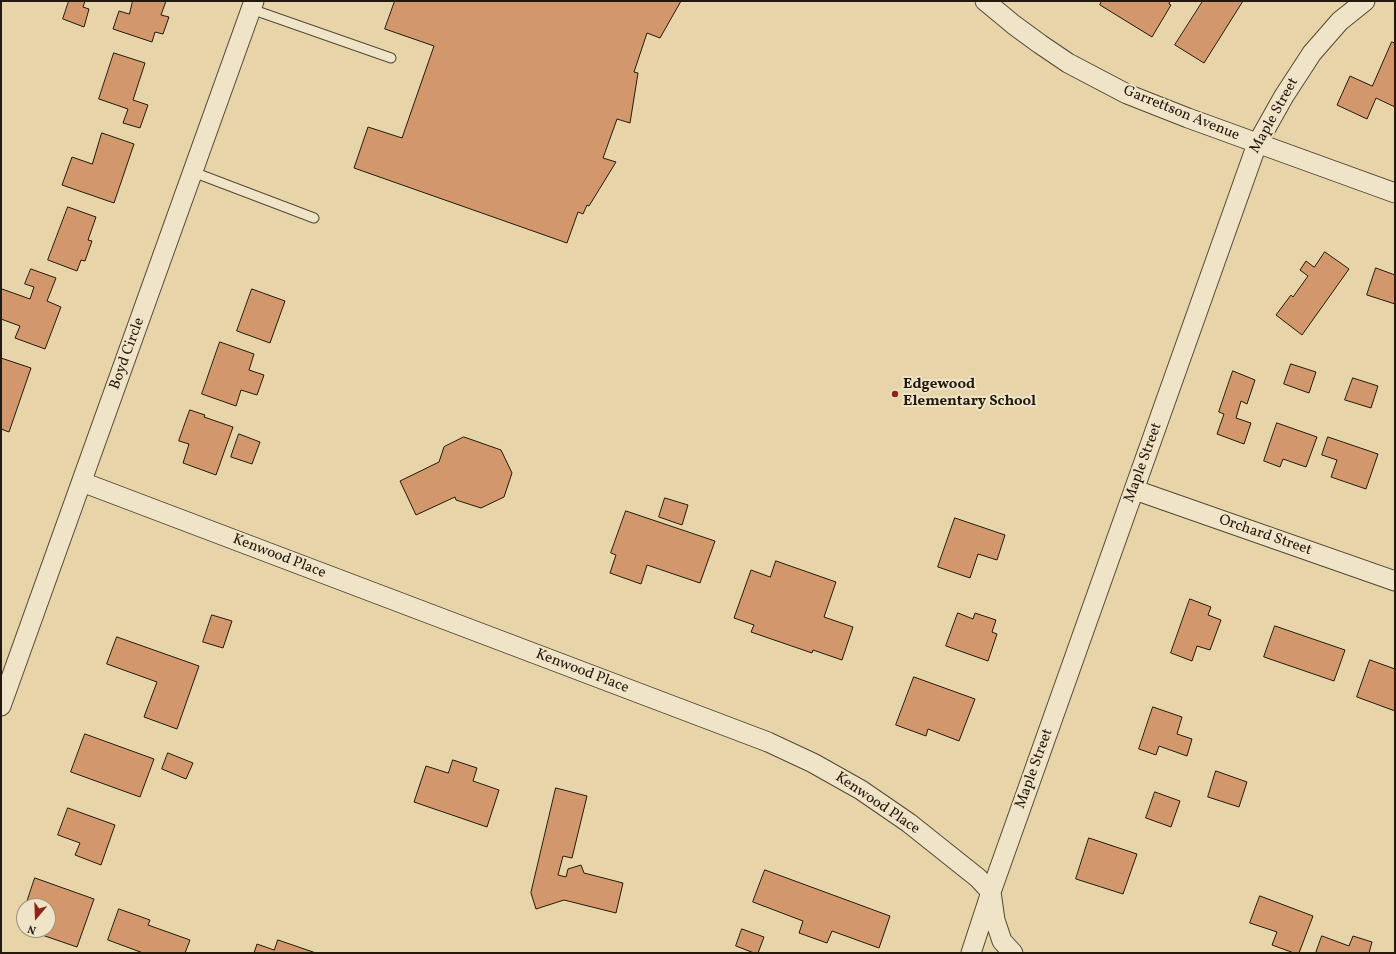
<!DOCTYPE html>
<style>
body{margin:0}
#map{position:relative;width:1396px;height:954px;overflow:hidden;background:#e7d5a9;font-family:Vollkorn,serif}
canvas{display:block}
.frame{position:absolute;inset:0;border:2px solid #23190d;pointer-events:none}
.north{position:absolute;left:16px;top:898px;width:40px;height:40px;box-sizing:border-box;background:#efe4c7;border:1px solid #9d937d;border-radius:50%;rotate:199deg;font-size:11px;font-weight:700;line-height:16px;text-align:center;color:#23190d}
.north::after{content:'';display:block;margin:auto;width:14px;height:18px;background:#8f2418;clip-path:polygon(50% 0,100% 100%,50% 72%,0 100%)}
</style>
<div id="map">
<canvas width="1396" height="954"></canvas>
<div class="frame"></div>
<div class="north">N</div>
</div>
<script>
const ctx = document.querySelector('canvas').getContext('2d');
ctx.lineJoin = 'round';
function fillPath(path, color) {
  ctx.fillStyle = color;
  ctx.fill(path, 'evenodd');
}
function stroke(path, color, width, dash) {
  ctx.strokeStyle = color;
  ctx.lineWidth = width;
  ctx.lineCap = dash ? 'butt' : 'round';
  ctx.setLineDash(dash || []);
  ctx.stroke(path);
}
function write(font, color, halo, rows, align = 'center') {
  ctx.font = font + ' Vollkorn,serif';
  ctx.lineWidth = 4;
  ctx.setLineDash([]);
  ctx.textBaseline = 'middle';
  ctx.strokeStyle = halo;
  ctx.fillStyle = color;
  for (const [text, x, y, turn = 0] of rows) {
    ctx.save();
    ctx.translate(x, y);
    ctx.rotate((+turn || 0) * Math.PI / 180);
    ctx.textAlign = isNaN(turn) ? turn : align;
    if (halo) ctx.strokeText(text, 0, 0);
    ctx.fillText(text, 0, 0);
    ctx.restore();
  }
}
const building = new Path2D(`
 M69,1H85L83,7L89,9L84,27L63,19Z
 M133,1H166L161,15L169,17L163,34L155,32L152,42L113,29L119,11L129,14Z
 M395,1H681L660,38L647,33L634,72L638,73L630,123L617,119L603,158L616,162L589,206L587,205L583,214L578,212L567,243L354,168L368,127L402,138L434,46L385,29Z
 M1102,1H1170L1169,4L1171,5L1152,37L1100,5Z
 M1203,1H1243L1204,63L1175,45Z
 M1392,42L1395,43V107L1376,98L1367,119L1337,105L1350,76L1372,86Z
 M114,53L145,63L133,100L148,105L140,128L123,123L128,109L99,99Z
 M102,133L134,144L114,203L62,185L72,157L92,164Z
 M68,207L96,217L88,240L92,241L85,261L81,260L77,271L48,260Z
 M1325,252L1349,269L1302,335L1276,315L1291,295L1293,297L1308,276L1300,270L1306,261L1314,267Z
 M1376,268L1395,275V304L1367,295Z
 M31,269L56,278L47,301L61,307L45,349L15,338L20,326L1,319V292L2,289L30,299L34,287L25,284Z
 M252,289L285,301L270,343L237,331Z
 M220,342L254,354L249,370L264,375L257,395L241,390L236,406L202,394Z
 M1,358L31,368L9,432L1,429Z
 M1291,364L1316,372L1309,393L1284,384Z
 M1233,371L1255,380L1247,404L1241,401L1236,418L1251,423L1244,444L1217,434L1224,414L1219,412Z
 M1353,378L1378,386L1371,408L1345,400Z
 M190,410L205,415L204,417L233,427L216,475L183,463L189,444L179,441Z
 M1277,423L1317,437L1306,467L1283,459L1280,467L1264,461Z
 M239,434L260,442L252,464L231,457Z
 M464,437L501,450L512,473L504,497L481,508L456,500L455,497L416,515L400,481L439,462L444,447Z
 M1328,437L1378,454L1366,489L1331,477L1337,460L1322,455Z
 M665,498L688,505L682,525L659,517Z
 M626,511L715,541L700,583L647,565L641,584L610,573L616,555L611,553Z
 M955,518L1005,535L997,560L978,554L970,578L938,567Z
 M776,561L836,582L824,617L853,627L842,660L813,650L812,653L751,632L754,625L734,618L751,570L770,577Z
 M1190,599L1211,607L1208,615L1221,620L1210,650L1197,646L1192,661L1171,653Z
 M958,613L973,619L975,613L996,620L992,632L997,634L988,661L946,646Z
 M212,615L232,621L223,648L203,642Z
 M1275,626L1345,650L1334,681L1264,657Z
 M117,637L199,666L177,729L144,717L157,682L107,664Z
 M1370,660L1395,669V711L1357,697Z
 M914,677L975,699L959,741L928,729L926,736L896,725Z
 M1153,707L1182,717L1177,734L1192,739L1187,756L1159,746L1156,755L1139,749Z
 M85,734L154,759L140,797L71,772Z
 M168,753L193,763L186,779L162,769Z
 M453,760L477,768L473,781L499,790L487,827L414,802L426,766L448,773Z
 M1216,771L1247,782L1239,807L1208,797Z
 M556,788L587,796L572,858L563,856L558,875L566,877L568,869L581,865L584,873L623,883L616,913L564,900L536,909L531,893Z
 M1155,792L1180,801L1171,827L1146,818Z
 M68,808L115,825L101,865L75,855L80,843L58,835Z
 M1089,838L1137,854L1123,894L1076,879Z
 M765,870L890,916L879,948L832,931L827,943L799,933L803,921L753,902Z
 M35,878L94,899L77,947L42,935L44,930H48V918L50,914L48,913V906L26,905Z
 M1260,896L1313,916L1299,953H1294L1272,945L1277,932L1250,923Z
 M119,909L150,920L148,925L190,940L185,953H143L108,940Z
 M742,929L764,937L758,953H754L736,946Z
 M1322,936L1349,946L1353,936L1372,942L1369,953H1370H1316Z
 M278,940L316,953H254L257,944L274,950Z`);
fillPath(building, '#d2986c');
stroke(building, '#23190d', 1);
const lane = new Path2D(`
 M251,9L391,58
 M193,172L314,218`);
const street = new Path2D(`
 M985,1L1014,25L1040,44L1068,63L1127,94L1188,118L1395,193
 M82,482L768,742L813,763L861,790L909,823L978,878L991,892L995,920L1002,941L1013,953
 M1135,490L1395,581
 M1,706L254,1
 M971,953L991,892L1257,144L1284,96L1312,53L1340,21L1365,1`);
stroke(lane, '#544834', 11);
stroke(street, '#544834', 21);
stroke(lane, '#efe4c7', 9);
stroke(street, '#efe4c7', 19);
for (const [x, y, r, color] of [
 [895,394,4,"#8f2418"]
]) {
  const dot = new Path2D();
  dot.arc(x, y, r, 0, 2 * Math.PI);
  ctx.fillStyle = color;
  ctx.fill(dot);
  stroke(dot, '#efe4c7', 1.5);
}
write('15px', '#23190d', '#efe4c7', [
 ["Garrettson Avenue",1181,114,22],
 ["Maple Street",1275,116,-61],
 ["Boyd Circle",128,354,-70],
 ["Maple Street",1144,463,-70],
 ["Orchard Street",1265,536,19],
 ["Kenwood Place",279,557,21],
 ["Kenwood Place",582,672,21],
 ["Maple Street",1035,769,-70],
 ["Kenwood Place",877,804,34]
]);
write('bold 15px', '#23190d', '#efe4c7', [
 ["Edgewood",903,385],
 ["Elementary School",903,402]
], 'left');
</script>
